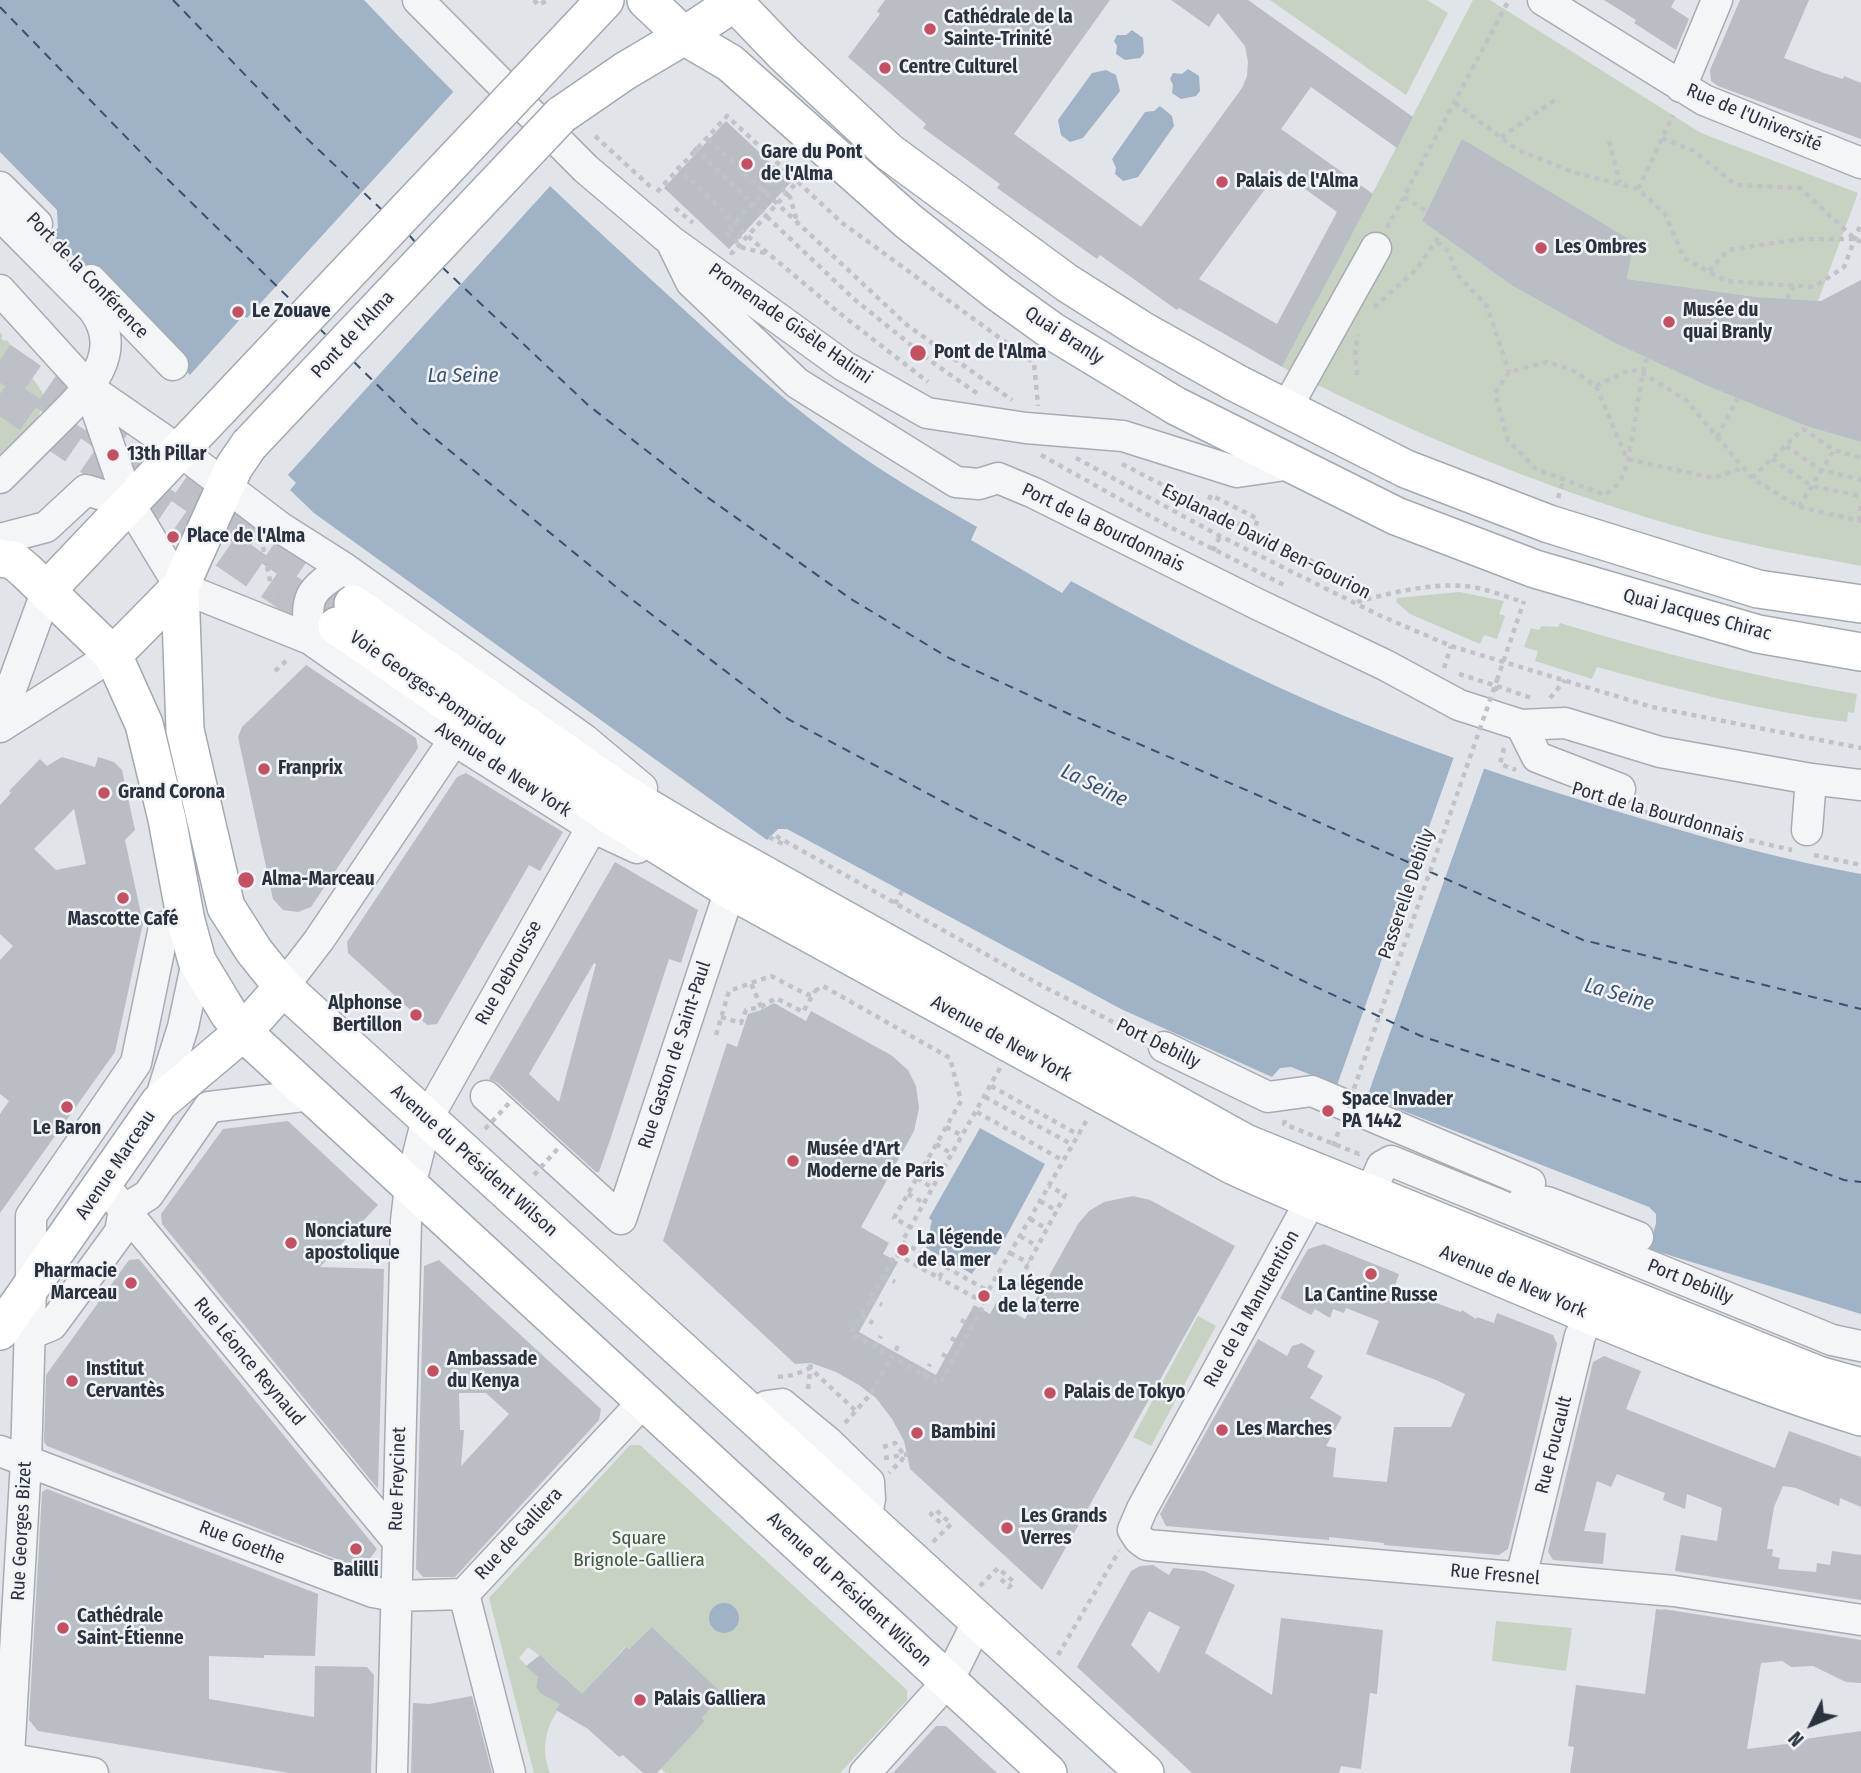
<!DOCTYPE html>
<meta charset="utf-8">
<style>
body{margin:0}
#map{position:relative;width:1861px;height:1773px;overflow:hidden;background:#e1e4e9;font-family:"Fira Sans Condensed",sans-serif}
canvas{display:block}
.north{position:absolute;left:1777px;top:1689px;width:70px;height:70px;-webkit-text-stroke:5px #f1f3f6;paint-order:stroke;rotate:227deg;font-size:19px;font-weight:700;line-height:28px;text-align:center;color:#2b323f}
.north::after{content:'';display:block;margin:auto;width:24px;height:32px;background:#2b323f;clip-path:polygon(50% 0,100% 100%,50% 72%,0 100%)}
</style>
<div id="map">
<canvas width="1861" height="1773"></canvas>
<div class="north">N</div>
</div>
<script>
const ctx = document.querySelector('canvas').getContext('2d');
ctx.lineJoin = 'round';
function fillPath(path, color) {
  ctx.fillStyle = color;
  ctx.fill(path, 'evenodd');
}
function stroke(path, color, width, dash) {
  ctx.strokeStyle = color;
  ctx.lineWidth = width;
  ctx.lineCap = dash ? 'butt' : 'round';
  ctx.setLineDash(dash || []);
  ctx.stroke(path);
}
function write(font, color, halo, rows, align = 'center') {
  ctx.font = font + ' "Fira Sans Condensed",sans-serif';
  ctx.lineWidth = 5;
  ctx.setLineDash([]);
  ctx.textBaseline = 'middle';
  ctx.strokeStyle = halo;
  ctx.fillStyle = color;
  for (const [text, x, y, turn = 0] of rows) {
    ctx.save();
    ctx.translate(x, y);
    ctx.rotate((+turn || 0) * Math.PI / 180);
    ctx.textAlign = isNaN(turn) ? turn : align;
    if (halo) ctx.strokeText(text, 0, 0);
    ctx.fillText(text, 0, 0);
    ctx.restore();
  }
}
fillPath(new Path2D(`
 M1270,0H1427L1448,13L1406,95Z
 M1473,0H1490L1701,133L1858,193L1818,301L1757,297L1627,279L1634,242L1462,140L1422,221L1511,285L1611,341L1809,427L1861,442V566C1809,556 1757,547 1705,534C1559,495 1417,436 1282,367Z
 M0,332L3,336L1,338L4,341L7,340L42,392C50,418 16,439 0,455Z
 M1459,592L1504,601L1499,614L1505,616L1497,639L1484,635L1480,644L1410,614L1396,602L1397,598Z
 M1560,623C1658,653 1756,677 1857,694L1854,713L1848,712L1847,722C1762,711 1679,690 1597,667L1592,679L1535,661L1538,651L1524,647L1531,628L1539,630L1542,626L1558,627Z
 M1198,1316L1216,1326L1151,1446L1133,1437Z
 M630,1445H640L907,1690V1700L840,1773H666L658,1766L676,1752L705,1721L702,1718L723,1694L653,1628H649L629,1649L625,1647L597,1678L585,1698L548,1662L528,1647L519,1658L539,1678L536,1685L540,1693L565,1702C546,1722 540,1747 550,1773H534L489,1598Z
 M1496,1621L1572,1628L1566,1671L1492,1661Z`), '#c7d2c3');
fillPath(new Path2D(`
 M0,0H364C454,95 548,186 645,274C708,331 769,390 838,440C882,472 930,500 977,527L971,540L1062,593L1071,581C1139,618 1207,654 1278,687C1396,741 1521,783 1646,820C1716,841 1788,861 1861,874V1314L1649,1249L1656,1223V1214L1649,1207L1291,1067L1280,1068L1272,1077L1121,1009L787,829H778L767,840L314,513L290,490L296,483L288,475L52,234L58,228L57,210L0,152Z
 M1132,30L1143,38L1144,53L1140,58L1125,60L1116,54L1117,46L1114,41L1117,35H1126Z
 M1188,69L1199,76L1200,91L1196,96L1181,99L1172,93L1173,85L1170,79L1173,73L1182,74Z
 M1106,70L1116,75L1120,91L1083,138L1070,142L1061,135L1058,120L1092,73Z
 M1160,106L1172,116L1174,126L1138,177L1123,181L1115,174L1116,168L1112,159L1145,112L1154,111Z
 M980,1128L1045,1164L996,1255L991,1254C985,1262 976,1265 972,1274L926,1248C932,1239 928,1231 932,1221L929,1218Z
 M709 1618a15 15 0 1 1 30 0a15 15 0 1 1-30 0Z`), '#a0b2c5');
fillPath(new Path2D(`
 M455,90L552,184L286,477L189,376L243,316L235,309L247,318Z
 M1455,754L1485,766L1366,1100L1336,1088Z`), '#e1e4e9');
stroke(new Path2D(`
 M173,0L302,134L382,210
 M0,7L154,166L295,304
 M409,235L417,244
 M442,267L588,405L697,490L851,599L949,658L1069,714L1253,793L1583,940L1861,1009
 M319,328L327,336
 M354,362L416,423L621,591L788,719L955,808L1297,978L1421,1036L1716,1133L1844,1180L1861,1182`), '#39516f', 2, [9, 7]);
fillPath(new Path2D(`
 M885,0H1110L1014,134L1141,227L1242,88L1247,76L1248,62L1245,46L1218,13L1209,27L1171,0H1248L1413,117L1397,148L1311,87L1281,129L1373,194L1282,367L1179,308L1177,310L1100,255L1097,259L997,188L1000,184L923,128L926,124L848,57L880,14L877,11ZM1279,170L1337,212L1277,324L1199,279Z
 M1604,0H1675L1671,7L1689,19L1676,50L1634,23L1636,20Z
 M1740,0H1809L1784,58L1824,73L1843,79L1844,76L1861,83V139L1718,86L1711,81L1710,70Z
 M726,121L791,182L729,249L664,188Z
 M1462,139L1634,242L1627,279L1757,297L1821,301L1861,280V442L1809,427L1708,386L1611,341L1511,285L1422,221Z
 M306,665L416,738L418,748L311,907L298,912L283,910L273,899L238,737L242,727Z
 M62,757L95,767L98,757L114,762L122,770L135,830L125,840L143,923L115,1052L0,1213V1114L9,1101L0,1094V960L13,946L0,934V805L11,793L9,791L40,759L47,766ZM74,809L86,864L56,870L34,849Z
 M466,773L563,832L540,871L529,865L437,1024L427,1025L348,953L347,942L457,777Z
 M615,862L698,910L681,963L669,959L611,1137L599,1172H596L498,1083L489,1079ZM594,963L596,964L559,1102L529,1074Z
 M774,1003L806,1021L811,1011L891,1055L908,1070L916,1086L919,1108L914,1131L861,1227L889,1243L883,1254L898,1262L859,1332L936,1375L974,1305L990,1314L996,1303L1025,1319L1078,1224L1089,1211L1104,1202L1133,1196L1150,1200L1235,1246L1042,1590L910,1469L904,1441L892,1419L876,1398L859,1385L836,1372L811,1363L795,1364L663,1241L727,1043L737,1047L748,1014L761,1010Z
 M288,1121L378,1205L320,1267L384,1269L378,1489L162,1224L161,1214L223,1129Z
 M1324,1244L1399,1274L1395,1286L1426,1297L1425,1299L1461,1312L1462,1310L1476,1319L1477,1317L1494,1323L1497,1313L1553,1335L1557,1344L1529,1463L1508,1549L1499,1555L1384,1545V1543L1329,1537V1540L1166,1526L1160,1514L1258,1339L1287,1356L1292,1346L1302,1343L1315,1351L1307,1367L1323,1376L1310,1398L1342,1417L1326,1446L1336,1448L1333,1477L1387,1482L1394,1427H1451L1465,1394L1436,1380L1366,1354L1379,1321L1346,1308L1344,1313L1333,1309L1330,1318L1315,1309L1311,1315L1280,1298L1308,1249Z
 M139,1259L377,1549L362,1569L47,1446L44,1442L46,1375L129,1260Z
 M439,1260L601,1409L599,1420L455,1577H423L416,1569L424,1266ZM459,1393H486L509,1414L461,1466L464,1430H460Z
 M1604,1356L1641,1371L1626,1409L1708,1442L1775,1468L1789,1431L1861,1457V1507L1840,1498L1839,1506L1796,1488L1783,1486L1774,1507L1767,1549H1773L1772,1556L1780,1558L1778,1569L1816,1572L1817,1563L1830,1565L1832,1551L1861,1555V1600L1675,1571L1681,1535L1717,1541L1722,1508L1687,1494L1685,1509L1663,1500L1665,1493L1617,1474L1611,1487L1597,1481L1584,1531L1606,1533L1603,1564L1553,1560L1548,1552L1593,1362Z
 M47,1489L318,1594L315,1656L264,1655V1658L209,1656V1699L314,1717L315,1666L367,1667L374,1675L371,1773H289L38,1731L29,1720L42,1492Z
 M1153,1565L1169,1575L1173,1568L1204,1571L1235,1585L1205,1653L1272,1695L1281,1618L1383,1630L1377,1694L1370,1693L1361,1769L1341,1766L1339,1773H1192L1077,1667L1131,1571L1140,1566ZM1149,1611L1180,1627L1159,1673L1131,1645Z
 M1656,1609L1663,1610V1609L1861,1640V1683L1846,1682L1813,1666L1791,1667L1782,1661L1761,1663L1747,1749L1795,1743L1798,1740L1861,1731V1773H1570L1574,1747L1568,1746L1576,1685L1645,1694Z
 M650,1628H653L723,1694L702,1718L705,1721L657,1773H643L623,1755L619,1757L588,1729L556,1710L560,1704L540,1693L536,1687L538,1677L526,1666L540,1655L582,1694L626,1647L629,1649Z
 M472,1696L492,1773H411L413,1703L429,1704Z
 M936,1726H946L997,1773H893Z`), '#b9bec5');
stroke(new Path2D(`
 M0,360L353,604
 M0,394L336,626`), '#bdc0c7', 37, [37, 18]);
const minor = new Path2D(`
 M418,0L586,169L671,241L844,366L927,413L1026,428L1123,436L1237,472L1292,464
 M1543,0L1704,100L1861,163
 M1681,87L1717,0
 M0,187L37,224
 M0,215L93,309C128,356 82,396 50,428C33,445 17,461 0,478
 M671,241L691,282L797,383L956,482L979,484L998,478L1034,493L1257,604L1385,665L1459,705L1521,725L1565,723L1660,752L1811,779L1861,785
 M91,280L173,365
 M0,290L89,388L180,451L281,528L344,568L585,740L642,788
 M89,388L129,503L180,587L310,639L454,740L592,827L637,848
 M1286,409L1376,248
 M0,539L46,527L86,490L129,503
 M310,639C305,595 308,592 344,568
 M0,719L47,590
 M1521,725L1537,757L1620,789
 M0,727L113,655
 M1807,830L1811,779
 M283,987L319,940L454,740
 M1164,1047L1268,1097L1312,1091L1530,1183L1520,1213
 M486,1096L621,1219L730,890L711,881
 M159,1103L183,1027L197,961
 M103,1184L396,1539
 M1370,1194L1382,1166L1391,1161L1832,1340L1861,1346
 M1525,1199L1547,1202L1638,1237
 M1311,1200L1142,1509L1133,1530L1139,1539L1147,1545L1674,1591L1861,1620
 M30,1334L52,1325L120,1232L124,1210L148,1195L209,1107L312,1095
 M750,1414L767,1406L782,1404L828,1442L869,1482L870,1499L866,1519
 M0,1451L373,1592L395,1596L464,1594
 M1521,1577L1580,1336L1590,1315
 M0,1757L93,1773
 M8,1773L26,1461L31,1288V1216L136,1063L164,927L186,921
 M392,1773L406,1221L410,1186L427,1119L592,827
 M510,1773L464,1594L644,1401
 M865,1773L948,1681L978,1621`);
const major = new Path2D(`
 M646,0L684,36L730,63L908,221L999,293L1052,331L1176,406L1396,516L1535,569L1758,634L1861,652
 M732,0L784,54L889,152L1067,283L1143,331L1236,383L1406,469L1549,524L1758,589L1861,604
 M526,84L605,0
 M561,115L625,71L684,36L738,0
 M0,558L13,560L25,570L113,655L144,724L167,819L186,921L197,961L229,1014L243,1032L1048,1773
 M180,587L185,730L226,907L254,951L283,987L1145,1773
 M47,590L219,409
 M353,604L623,793L707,843L1245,1143L1818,1375L1861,1387
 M337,626L607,813L730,890L1232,1165C1308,1201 1388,1229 1466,1263C1595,1317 1728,1376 1861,1417
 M113,655L180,587L234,467L249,445
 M0,1331L159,1103L243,1032L283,987`);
stroke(minor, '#a7abb3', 33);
stroke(major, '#a2a9b3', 40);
stroke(new Path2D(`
 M534,0L538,5L548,0
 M1455,103L1518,150L1573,172L1638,189L1665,214L1684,258L1726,281L1814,287L1844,267L1861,223
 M595,136L653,189
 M1501,137L1555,100
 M1662,138L1694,151L1736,185L1800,188L1855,239L1861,242
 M708,139L907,325L1012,400
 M1609,141L1620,183
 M694,148L854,299L932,362L978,394
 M677,166L751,239L838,312L928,382
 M760,177L770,185
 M774,181L790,197L798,225
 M1638,189L1673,115
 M657,192L727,116L841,222L1034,363L1038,406
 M1404,197L1426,211
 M675,208L693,223
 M730,228L744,241
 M1387,228L1509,0
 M1437,242L1449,252L1456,273L1487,306L1509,372
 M730,252L732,253L798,181
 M765,253L743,248L726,232L785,169
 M1709,271L1728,250L1800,239H1854
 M1787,299L1794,286
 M1374,307L1416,270L1440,235
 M1647,358C1637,386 1633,467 1618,484C1614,488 1609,492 1605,495L1536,469L1508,440L1495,393L1509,372L1547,362L1572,370L1596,386L1627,459L1713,478L1744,468
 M1357,375L1355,347L1359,335
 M1596,386L1631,369L1642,373L1686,400L1752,478L1799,507L1861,521
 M1717,437L1738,398
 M1786,446L1821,470L1861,480
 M1041,455L1168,526L1286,586
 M1076,458L1220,536L1381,616L1451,646L1652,707L1861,748
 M1772,459L1812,486L1861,496
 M1122,464L1354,583
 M1752,478L1803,429L1834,450L1861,458
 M1558,498L1564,479
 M1799,507L1834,450
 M1205,509L1211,495L1258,519L1254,530
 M1859,521L1861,504
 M263,547L274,600
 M1213,551L1220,536
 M1357,602C1389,593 1431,583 1465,586C1485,588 1504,596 1523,602
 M1444,668L1451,646
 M275,671L288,659
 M1459,674L1497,686L1495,693
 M1497,680L1524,601
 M1497,686L1531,698
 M1550,698L1565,680
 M1504,748L1500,764L1516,770
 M1634,808L1692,827L1792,850
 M776,836L1044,987L1143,1037
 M769,837L787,846
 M1814,855L1861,865
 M895,904L902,891
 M761,1007L776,998L803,1012L815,991
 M721,1017L741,1023L746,1010L761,1007L751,983
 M716,1035L729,991L771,976L808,995L823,986L950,1058L961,1101L894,1218L910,1227
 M1000,1068L902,1242L988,1291L1088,1118
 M991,1086L1079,1135
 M985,1097L1073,1145
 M977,1112L1064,1161
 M1285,1120L1284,1124L1359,1154L1362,1152
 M946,1127L963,1136
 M936,1144L952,1154
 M1333,1146L1340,1128
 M927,1161L943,1170
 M917,1178L933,1188
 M908,1194L924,1203
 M1040,1201L1057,1211
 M1030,1219L1047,1229
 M1020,1236L1037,1246
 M1010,1253L1029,1263
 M998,1274L1017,1285L1065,1195L1049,1186
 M884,1276L895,1282
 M871,1299L882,1305
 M861,1316L873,1323
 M961,1320L972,1326
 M951,1338L962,1344
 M898,1346L892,1357L940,1384L985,1303L939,1278
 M875,1347L881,1336
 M942,1354L953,1361
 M924,1375L930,1364
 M778,1377L794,1375L810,1368L856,1411
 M808,1389L811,1363
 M845,1423L869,1396L892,1357L851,1333L896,1254L939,1278L945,1267
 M883,1447L895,1443L904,1455L902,1460L889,1473
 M884,1458L909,1454
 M933,1542L951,1524L936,1510L931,1514L943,1525
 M980,1586L998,1568L1014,1582L1009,1587L998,1576
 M1058,1655L1119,1551`), '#c0c2c7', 4.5, [5, 5]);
stroke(minor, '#f4f5f7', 30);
stroke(major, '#fff', 37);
const majorBridge = new Path2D(`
 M219,409L526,84
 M249,445L561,115`);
stroke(majorBridge, '#a2a9b3', 40, []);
stroke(new Path2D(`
 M1344,1117L1497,680
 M485,1129L511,1101
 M534,1175L560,1146`), '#c0c2c7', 4.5, [5, 5]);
stroke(majorBridge, '#fff', 37);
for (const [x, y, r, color] of [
 [930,29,7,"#c25263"],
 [885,68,7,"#c25263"],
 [747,164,7,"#c25263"],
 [1222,182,7,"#c25263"],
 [1541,248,7,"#c25263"],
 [238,312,7,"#c25263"],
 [1669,322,7,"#c25263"],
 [918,353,9,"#c25263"],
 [113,455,7,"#c25263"],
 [173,537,7,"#c25263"],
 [264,769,7,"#c25263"],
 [104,793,7,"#c25263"],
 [246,880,9,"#c25263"],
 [123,898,7,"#c25263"],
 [416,1015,7,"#c25263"],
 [67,1107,7,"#c25263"],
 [1328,1111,7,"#c25263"],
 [793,1161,7,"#c25263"],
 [291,1243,7,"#c25263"],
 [903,1250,7,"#c25263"],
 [1371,1274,7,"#c25263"],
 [131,1283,7,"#c25263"],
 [984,1296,7,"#c25263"],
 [433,1371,7,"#c25263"],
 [72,1381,7,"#c25263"],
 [1050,1393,7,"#c25263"],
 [1222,1430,7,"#c25263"],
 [917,1433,7,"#c25263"],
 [1007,1528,7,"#c25263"],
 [356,1549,7,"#c25263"],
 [63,1628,7,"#c25263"],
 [640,1700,7,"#c25263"]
]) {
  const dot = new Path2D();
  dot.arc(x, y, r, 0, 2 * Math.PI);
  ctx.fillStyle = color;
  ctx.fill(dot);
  stroke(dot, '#f1f3f6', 2.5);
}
write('bold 19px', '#2b323f', '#f1f3f6', [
 ["Cathédrale de la",944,18],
 ["Sainte-Trinité",944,40],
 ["Centre Culturel",899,68],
 ["Gare du Pont",761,153],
 ["de l'Alma",761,175],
 ["Palais de l'Alma",1236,182],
 ["Les Ombres",1555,248],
 ["Musée du",1683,311],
 ["quai Branly",1683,333],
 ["Le Zouave",252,312],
 ["Pont de l'Alma",934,353],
 ["13th Pillar",127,455],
 ["Place de l'Alma",187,537],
 ["Franprix",278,769],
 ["Grand Corona",118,793],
 ["Alma-Marceau",262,880],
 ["Mascotte Café",123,920,"center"],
 ["Alphonse",402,1004,"right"],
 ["Bertillon",402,1026,"right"],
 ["Space Invader",1342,1100],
 ["PA 1442",1342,1122],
 ["Le Baron",67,1129,"center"],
 ["Musée d'Art",807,1150],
 ["Moderne de Paris",807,1172],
 ["Nonciature",305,1232],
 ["apostolique",305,1254],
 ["La légende",917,1239],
 ["de la mer",917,1261],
 ["Pharmacie",117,1272,"right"],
 ["Marceau",117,1294,"right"],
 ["La légende",998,1285],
 ["de la terre",998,1307],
 ["La Cantine Russe",1371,1296,"center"],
 ["Ambassade",447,1360],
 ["du Kenya",447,1382],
 ["Institut",86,1370],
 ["Cervantès",86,1392],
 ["Palais de Tokyo",1064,1393],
 ["Les Marches",1236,1430],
 ["Bambini",931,1433],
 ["Les Grands",1021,1517],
 ["Verres",1021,1539],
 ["Balilli",356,1571,"center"],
 ["Cathédrale",77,1617],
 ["Saint-Étienne",77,1639],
 ["Palais Galliera",654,1700]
], 'left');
write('19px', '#2b323f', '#f1f3f6', [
 ["Rue de l'Université",1754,118,23],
 ["Port de la Conférence",87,276,46],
 ["Promenade Gisèle Halimi",790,324,35],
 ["Pont de l'Alma",353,335,-47],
 ["Quai Branly",1064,336,33],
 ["Port de la Bourdonnais",1103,528,26],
 ["Esplanade David Ben-Gourion",1266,542,27],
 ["Quai Jacques Chirac",1697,615,15],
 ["Voie Georges-Pompidou",428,689,35],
 ["Avenue de New York",503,770,33],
 ["Port de la Bourdonnais",1658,813,16],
 ["Passerelle Debilly",1407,894,-71],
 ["Rue Debrousse",509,973,-61],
 ["Avenue de New York",1001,1039,29],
 ["Port Debilly",1158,1044,26],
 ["Rue Gaston de Saint-Paul",675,1055,-72],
 ["Avenue du Président Wilson",474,1161,42],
 ["Avenue Marceau",116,1165,-56],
 ["Avenue de New York",1513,1282,23],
 ["Port Debilly",1690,1282,22],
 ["Rue de la Manutention",1252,1309,-61],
 ["Rue Léonce Reynaud",249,1362,50],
 ["Rue Foucault",1554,1445,-76],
 ["Rue Freycinet",398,1479,-88],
 ["Rue Georges Bizet",22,1531,-87],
 ["Rue de Galliera",519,1534,-47],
 ["Rue Goethe",242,1543,21],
 ["Rue Fresnel",1495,1575,5],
 ["Avenue du Président Wilson",849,1590,43]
]);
write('19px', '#40593a', '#f1f3f6', [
 ["Square",639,1539],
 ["Brignole-Galliera",639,1561]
]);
write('italic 21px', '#39516f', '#f1f3f6', [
 ["La Seine",463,376],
 ["La Seine",1094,786,26],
 ["La Seine",1619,995,16]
]);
</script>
